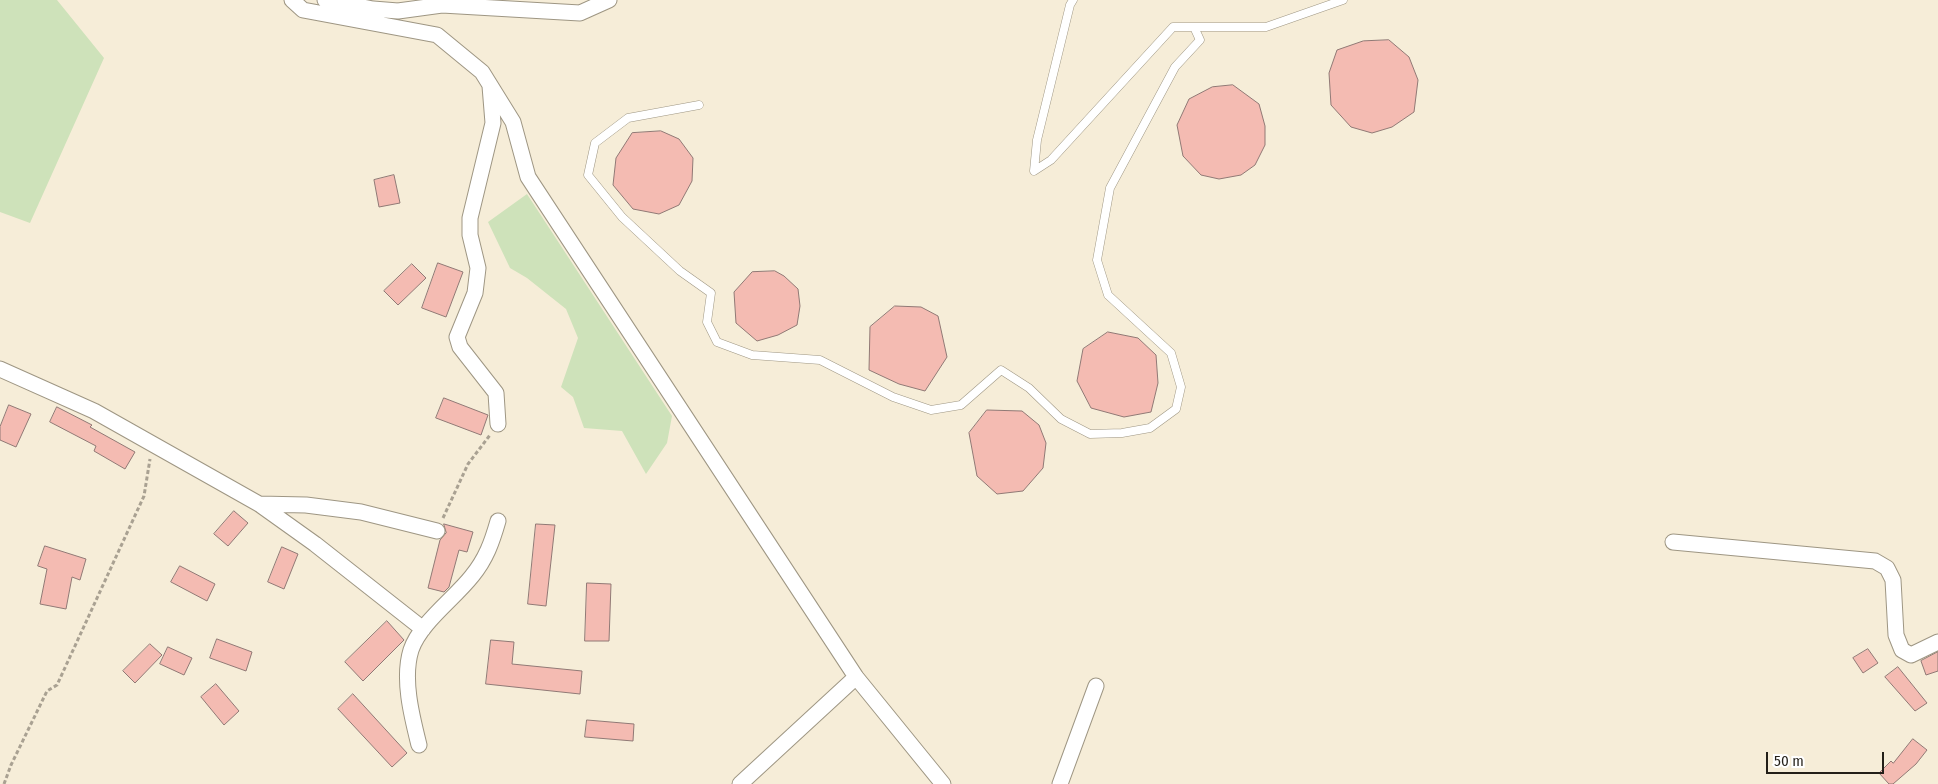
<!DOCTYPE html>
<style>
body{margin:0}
#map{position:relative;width:1938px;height:784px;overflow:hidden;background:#f6edd8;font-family:"Fira Sans Condensed",sans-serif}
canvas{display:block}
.scale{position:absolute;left:1766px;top:752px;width:118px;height:22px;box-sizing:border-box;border:2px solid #231f18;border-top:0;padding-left:6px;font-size:15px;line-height:18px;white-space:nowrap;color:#231f18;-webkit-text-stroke:4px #fff;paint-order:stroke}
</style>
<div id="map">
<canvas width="1938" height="784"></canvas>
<div class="scale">50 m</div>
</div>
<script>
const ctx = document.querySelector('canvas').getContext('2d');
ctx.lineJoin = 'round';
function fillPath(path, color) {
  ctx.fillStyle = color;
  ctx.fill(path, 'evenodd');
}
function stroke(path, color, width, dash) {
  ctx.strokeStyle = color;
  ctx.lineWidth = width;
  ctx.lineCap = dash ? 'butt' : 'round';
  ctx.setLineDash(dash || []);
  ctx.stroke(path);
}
fillPath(new Path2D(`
 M0,0H57L104,58L30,223L0,212Z
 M527,194L672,416L667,443L646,474L622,431L584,428L573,397L561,387L578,338L566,309L527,278L510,268L488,222Z`), '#cee2ba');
const building = new Path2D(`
 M1389,40L1409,57L1418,80L1414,112L1392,127L1372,133L1351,127L1331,105L1329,73L1337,50L1363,41Z
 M1233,85L1259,104L1265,126V145L1255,165L1241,175L1219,179L1201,175L1183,156L1177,125L1189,99L1212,87Z
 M661,131L679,139L693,158L692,181L679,205L659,214L633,209L613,185L616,158L632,133Z
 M394,175L400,203L379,207L374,180Z
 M438,263L463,272L446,317L422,308Z
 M412,264L426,278L398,305L384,291Z
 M775,271L784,276L798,289L800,306L797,325L778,335L757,341L736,323L734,292L752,272Z
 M895,306L921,307L938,316L947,357L925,391L899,384L869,370L870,327Z
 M1108,332L1138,338L1156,355L1158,383L1151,412L1124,417L1091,408L1077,381L1083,349Z
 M444,398L488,415L481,435L436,418Z
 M9,405L31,414L16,447L0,440V427Z
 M57,407L92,425L90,427L135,452L125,469L94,451L96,446L50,422Z
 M987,410L1022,411L1039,425L1046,443L1043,468L1023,491L997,494L977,476L969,433Z
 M234,511L248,523L228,546L214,534Z
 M444,524L473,532L467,552L459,550L449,587L444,592L428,588L440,540L446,533Z
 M536,524L555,525L546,606L528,604Z
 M45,546L86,559L80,580L72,577L66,609L40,604L47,569L38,566Z
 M282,547L298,554L284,589L268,582Z
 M180,566L215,584L207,601L171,582Z
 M587,583L611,584L609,641H585Z
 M387,621L404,640L363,681L345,662Z
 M217,639L252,652L246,671L210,658Z
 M491,640L514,642L512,664L582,671L580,694L486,684Z
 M150,644L162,655L135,683L123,671Z
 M168,647L192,658L184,675L160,664Z
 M1868,649L1878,663L1863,673L1853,658Z
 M1938,652V671L1926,675L1921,661Z
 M1898,667L1927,703L1915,711L1885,677Z
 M216,684L239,711L224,725L201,697Z
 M353,694L407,753L392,767L338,709Z
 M587,720L634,724L633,741L585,737Z
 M1913,739L1927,750L1916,764L1893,784H1889L1879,773L1891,761L1893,763Z`);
fillPath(building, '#f4bbb2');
stroke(building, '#907975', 1);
const service = new Path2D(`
 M1194,27H1266L1343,0
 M699,105L628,118L595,143L588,175L622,217L680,271L711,293L707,322L717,342L752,355L820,360L893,397L931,410L961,405L1001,370L1029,388L1061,419L1090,434L1122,433L1150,428L1176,409L1181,387L1171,353L1108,295L1097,260L1110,188L1175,67L1200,40L1194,27H1173L1051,160L1034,171L1037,140L1070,5L1073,0`);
const minor = new Path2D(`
 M292,0L303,10L437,35L482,72L513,122L528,177L856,677L943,784
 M325,0L373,9L398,11L442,5L580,13L609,0
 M490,86L493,123L470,218V235L478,268L475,293L457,337L460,347L496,393L498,424
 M0,369L94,411L259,504L315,544L423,629
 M259,504L306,505L361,512L437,531
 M1673,542L1875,561L1887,568L1893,580L1896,635L1902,650L1911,655L1938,642
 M419,745C412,717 402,679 411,650C420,623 454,599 472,576C486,559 492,542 498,521
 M740,784L856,677
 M1060,784L1096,686`);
stroke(service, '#9e9683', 9);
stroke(minor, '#9e9683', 17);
stroke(new Path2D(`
 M443,518L468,464L490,435
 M4,784L11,765L47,691L57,685L144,496L150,459`), '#a9a192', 3, [4, 2.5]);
stroke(service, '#fff', 8);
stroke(minor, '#fff', 15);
</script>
